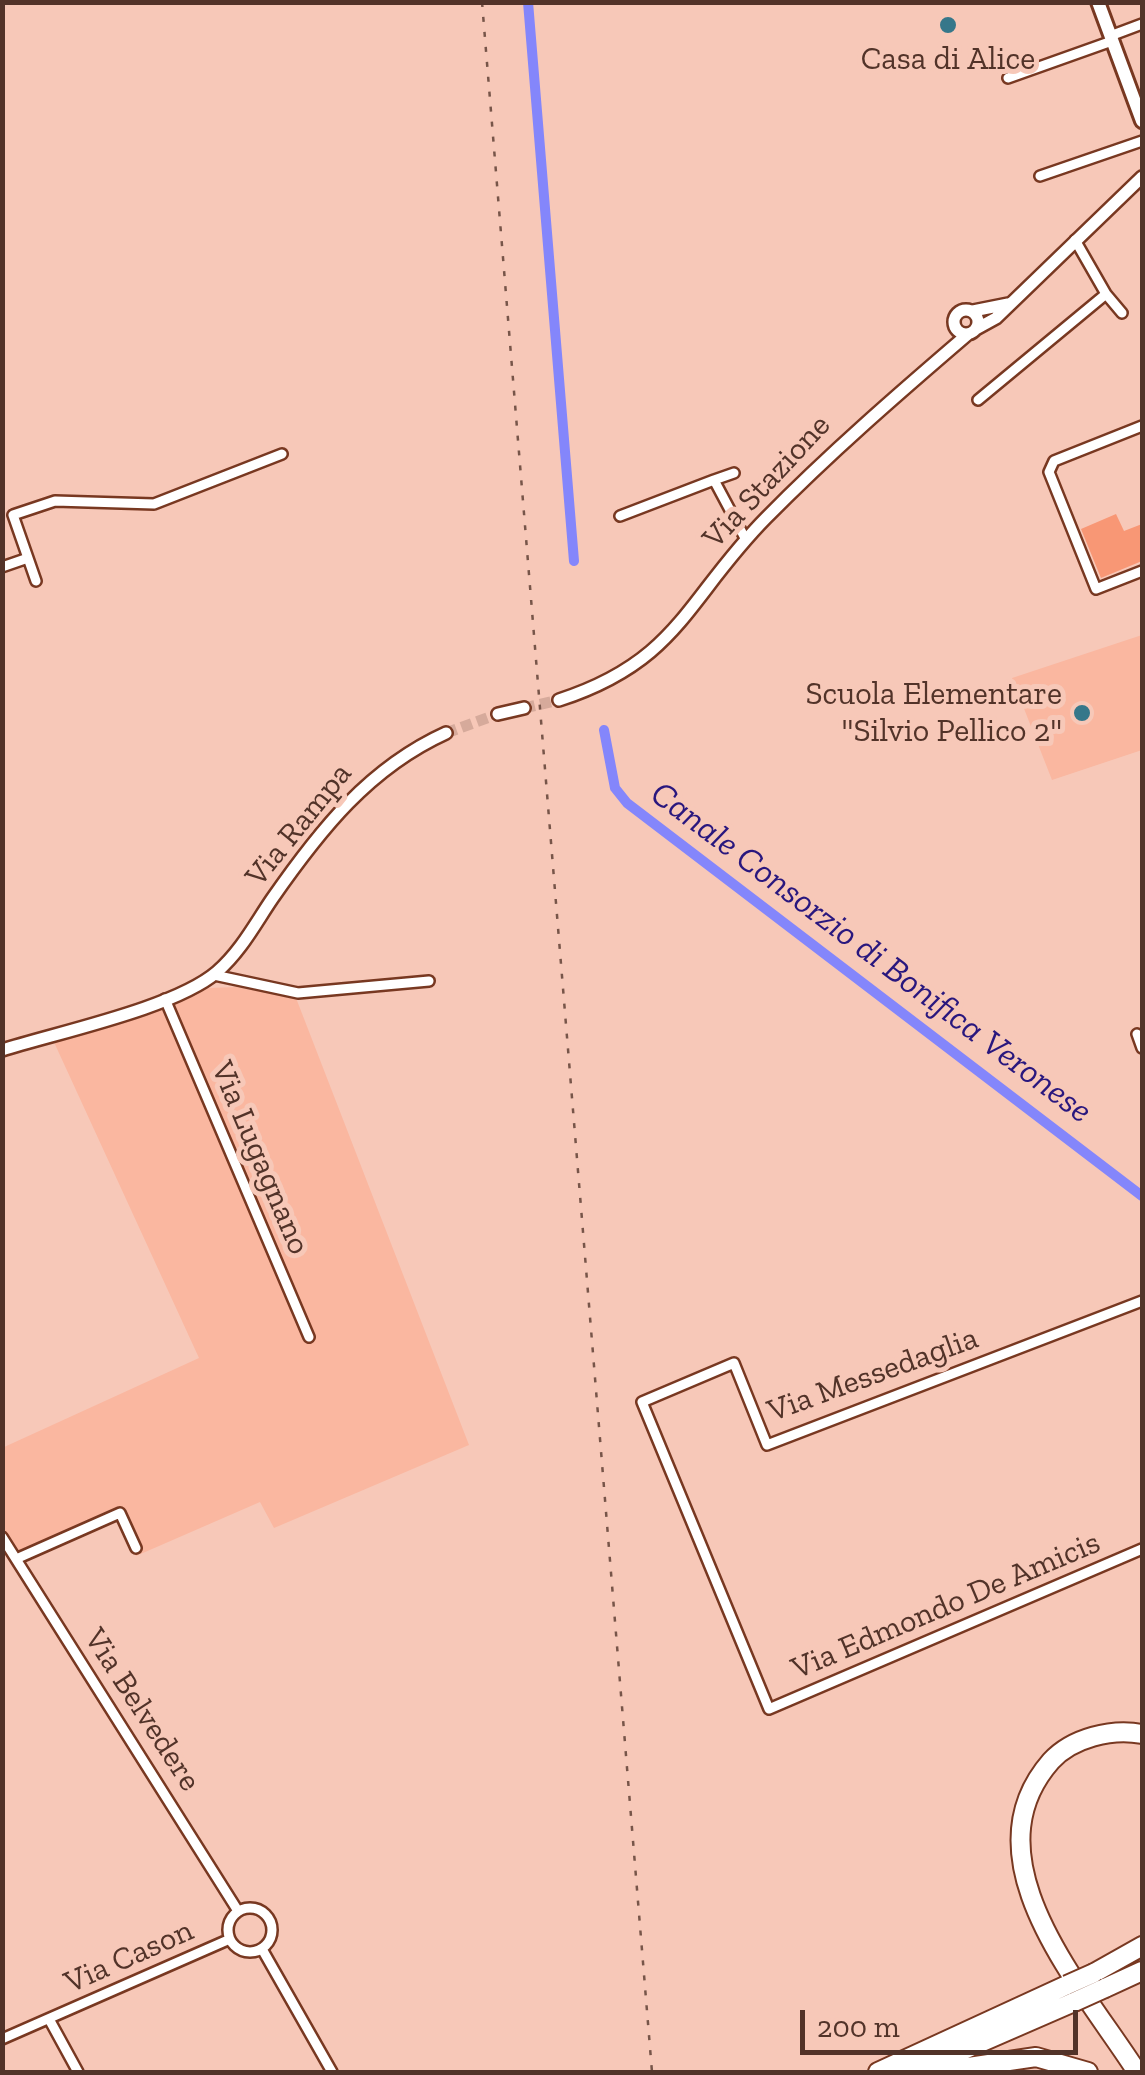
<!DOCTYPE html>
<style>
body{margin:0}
#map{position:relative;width:1145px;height:2075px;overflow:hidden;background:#f7c8b8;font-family:"Zilla Slab",serif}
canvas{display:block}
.frame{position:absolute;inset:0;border:5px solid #523329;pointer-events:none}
.scale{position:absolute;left:800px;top:2010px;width:278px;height:45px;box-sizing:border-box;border:5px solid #523329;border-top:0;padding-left:12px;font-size:30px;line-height:35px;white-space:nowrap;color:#523329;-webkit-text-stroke:8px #f7c8b8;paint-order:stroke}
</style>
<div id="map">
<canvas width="1145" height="2075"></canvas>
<div class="frame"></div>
<div class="scale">200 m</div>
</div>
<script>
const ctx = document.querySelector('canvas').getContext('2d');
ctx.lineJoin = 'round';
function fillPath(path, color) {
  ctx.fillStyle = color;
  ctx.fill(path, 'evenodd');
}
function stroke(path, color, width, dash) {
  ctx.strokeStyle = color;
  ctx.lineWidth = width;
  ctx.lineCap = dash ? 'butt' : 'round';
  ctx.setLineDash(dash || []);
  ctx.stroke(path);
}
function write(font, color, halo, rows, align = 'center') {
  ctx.font = font + ' "Zilla Slab",serif';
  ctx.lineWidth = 10;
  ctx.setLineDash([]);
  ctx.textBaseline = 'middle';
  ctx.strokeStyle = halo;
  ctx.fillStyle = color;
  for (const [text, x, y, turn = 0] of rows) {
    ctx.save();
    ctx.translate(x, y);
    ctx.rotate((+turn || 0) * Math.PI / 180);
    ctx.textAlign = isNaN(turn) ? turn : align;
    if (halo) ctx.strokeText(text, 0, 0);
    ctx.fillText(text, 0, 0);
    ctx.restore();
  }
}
fillPath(new Path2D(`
 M1142,635V750L1052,780L1012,678Z
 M237,987L296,998L469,1445L274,1528L260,1502L136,1556L119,1519L20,1561L3,1530L2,1448L199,1358L53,1040L209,988Z`), '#fab7a0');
fillPath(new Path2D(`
 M1116,514L1124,531L1142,524V561L1101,578L1081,529Z`), '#f89775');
stroke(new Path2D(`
 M528,2L574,561
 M604,730L615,788L627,803L1142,1196`), '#8486fb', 10);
stroke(new Path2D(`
 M524,708L559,700
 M446,733L498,714`), '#d6aa9b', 11, [11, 5.5]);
const minor = new Path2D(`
 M1110,36L1142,24
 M1008,78L1112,41
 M1040,176L1142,141
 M1106,294L1122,313
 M978,400L1106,294L1075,240
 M1142,426L1054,461L1049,472L1096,589L1142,571
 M714,480L734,473
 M620,516L714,480L746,540
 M28,558L36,581
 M2,567L28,558L13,515L55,501L154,504L282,454
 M214,975L298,993L429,981
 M165,999L309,1337
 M1137,1034L1142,1048
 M1142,1301L767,1445L734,1363L642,1402L769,1709L1142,1549
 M2,1537L238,1911
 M16,1559L120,1513L136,1548
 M228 1930a22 22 0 1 1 44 0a22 22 0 1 1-44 0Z
 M262,1949L332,2072
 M49,2019L78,2072
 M2,2039L230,1939`);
const tertiary = new Path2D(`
 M954 322a12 12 0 1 1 24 0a12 12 0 1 1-24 0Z
 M973,311L1008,304
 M976,329L996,318L1142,177
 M559,700C679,661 686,599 766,518C830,453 898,394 968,334
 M498,714L524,708
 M2,1050C59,1032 175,1008 217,972C241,951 255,924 272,899C320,830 369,768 446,733`);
const secondary = new Path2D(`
 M1098,2L1142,121`);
const motorway = new Path2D(`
 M1094,1973L1142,1946
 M1105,1988L1142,1971
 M878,2072L1067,1985
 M913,2072L1074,2002
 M935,2072L1036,2057L1088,2072
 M1137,2072C1082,1986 965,1859 1051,1761C1072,1738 1112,1728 1142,1734`);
stroke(minor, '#783821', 14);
stroke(tertiary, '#783821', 16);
stroke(secondary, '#783821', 18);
stroke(motorway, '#783821', 22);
stroke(minor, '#fff', 9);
stroke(tertiary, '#fff', 11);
stroke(secondary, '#fff', 12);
stroke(motorway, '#fff', 18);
stroke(new Path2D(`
 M482,2L652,2072`), '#775549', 2.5, [5, 10]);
const motorwayBridge = new Path2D(`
 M1067,1985L1094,1973
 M1074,2002L1105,1988`);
stroke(motorwayBridge, '#783821', 22, []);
stroke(motorwayBridge, '#fff', 18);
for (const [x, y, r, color] of [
 [948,25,10,"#36778a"],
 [1082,713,10,"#36778a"]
]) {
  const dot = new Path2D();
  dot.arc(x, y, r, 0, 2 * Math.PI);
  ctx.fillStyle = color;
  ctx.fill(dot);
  stroke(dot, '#f7c8b8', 4);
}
write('32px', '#523329', '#f7c8b8', [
 ["Casa di Alice",948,60],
 ["Scuola Elementare",1062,695,"right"],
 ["\"Silvio Pellico 2\"",1062,732,"right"]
]);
write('32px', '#523329', '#f7c8b8', [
 ["Via Stazione",767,482,-47],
 ["Via Rampa",299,825,-51],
 ["Via Lugagnano",260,1158,67],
 ["Via Messedaglia",873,1375,-20],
 ["Via Edmondo De Amicis",946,1606,-23],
 ["Via Belvedere",142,1710,57],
 ["Via Cason",129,1957,-24]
]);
write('italic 35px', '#29177e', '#f7c8b8', [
 ["Canale Consorzio di Bonifica Veronese",871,953,37]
]);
</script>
